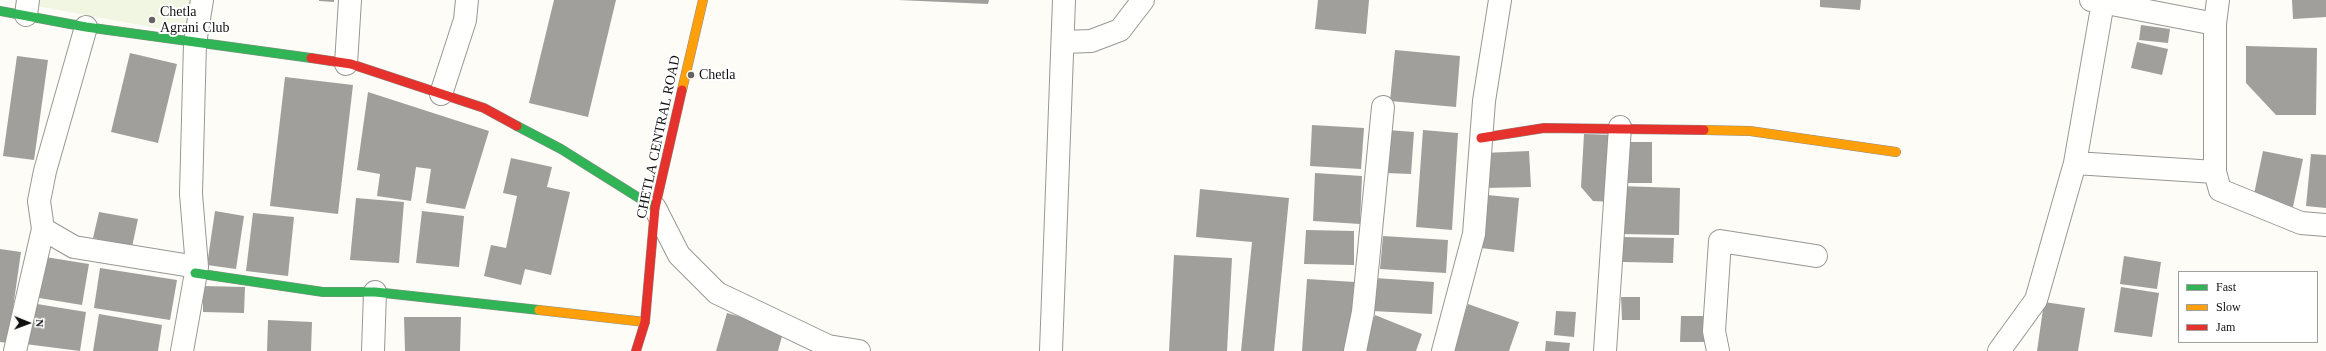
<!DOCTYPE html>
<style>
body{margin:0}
#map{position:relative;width:2326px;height:351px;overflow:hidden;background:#fdfcf7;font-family:"Times New Roman",serif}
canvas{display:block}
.legend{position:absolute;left:2178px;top:271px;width:140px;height:72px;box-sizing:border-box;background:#fff;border:1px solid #a0a0a0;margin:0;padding:5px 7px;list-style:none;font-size:12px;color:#111}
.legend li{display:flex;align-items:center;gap:8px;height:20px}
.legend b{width:20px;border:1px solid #a0a0a0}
.north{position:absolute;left:8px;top:303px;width:40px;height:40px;-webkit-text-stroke:3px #fff;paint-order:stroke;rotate:91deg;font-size:11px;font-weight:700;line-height:16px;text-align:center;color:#111}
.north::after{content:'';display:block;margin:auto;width:14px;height:18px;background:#111;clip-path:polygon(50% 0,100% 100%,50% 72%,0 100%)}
</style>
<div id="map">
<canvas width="2326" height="351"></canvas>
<ul class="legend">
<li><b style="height:5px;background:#30b455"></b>Fast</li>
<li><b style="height:5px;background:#ff9f0a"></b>Slow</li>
<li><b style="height:5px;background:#e5322d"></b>Jam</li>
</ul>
<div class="north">N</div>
</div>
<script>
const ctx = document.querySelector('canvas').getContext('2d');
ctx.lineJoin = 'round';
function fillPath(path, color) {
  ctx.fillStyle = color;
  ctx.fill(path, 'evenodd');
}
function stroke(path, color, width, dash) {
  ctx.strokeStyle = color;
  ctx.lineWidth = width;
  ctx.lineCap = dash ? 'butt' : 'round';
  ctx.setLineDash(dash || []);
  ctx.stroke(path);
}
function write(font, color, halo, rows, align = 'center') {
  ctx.font = font + ' "Times New Roman",serif';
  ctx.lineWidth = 4;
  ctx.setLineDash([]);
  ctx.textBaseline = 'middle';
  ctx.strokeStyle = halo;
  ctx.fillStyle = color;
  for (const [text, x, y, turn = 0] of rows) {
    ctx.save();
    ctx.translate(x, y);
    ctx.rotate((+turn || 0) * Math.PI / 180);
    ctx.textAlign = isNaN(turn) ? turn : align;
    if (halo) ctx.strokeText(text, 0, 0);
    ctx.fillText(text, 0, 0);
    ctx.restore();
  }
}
fillPath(new Path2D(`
 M38,0H194L189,34L37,6Z`), '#f0f6e1');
fillPath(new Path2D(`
 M319,0H334V2L319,1Z
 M554,0H616L588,117L529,103Z
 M898,0H989L988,4Z
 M1318,0H1369L1366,34L1315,29Z
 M1820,0H1861L1860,10L1820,7Z
 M2292,0H2326V17L2293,19Z
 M2141,25L2170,29L2168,43L2139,40Z
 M2137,42L2168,49L2162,75L2131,68Z
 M2246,46L2317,48L2316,115H2276L2246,83Z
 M1395,50L1460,56L1456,107L1390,101Z
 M130,53L177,64L158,143L111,132Z
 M17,56L48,60L34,160L3,156Z
 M285,77L353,85L338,214L270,206Z
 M368,92L489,131L465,209L426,203L431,169L416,167L411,201L377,196L380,174L357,170Z
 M1312,125L1364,128L1361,169L1310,166Z
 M1388,130L1414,132L1411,174L1385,173Z
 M1423,130L1458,133L1452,230L1416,227Z
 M1584,134L1616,135L1613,202L1593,201L1581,187Z
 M1626,142H1652V183H1625Z
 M1529,151L1531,187L1485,188L1484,153Z
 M2263,151L2303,159L2293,207L2253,199Z
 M2311,154L2326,155V208L2306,206Z
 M511,158L552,167L547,187L570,192L551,275L525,269L521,285L484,276L491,245L506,248L517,196L503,193Z
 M1315,173L1362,176L1360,224L1313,221Z
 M1619,186L1680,188L1679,235L1618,234Z
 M1200,189L1289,198L1274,351H1241L1252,242L1196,237Z
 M1487,195L1519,198L1514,252L1481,248Z
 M356,198L404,202L399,263L350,260Z
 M215,211L244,216L236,269L207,265Z
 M422,211L464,216L459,267L416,263Z
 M99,212L138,219L132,247L93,238Z
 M253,213L294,217L288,276L246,271Z
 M1306,230L1354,231V265L1304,264Z
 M1383,236L1448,240L1446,273L1380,269Z
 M1623,237L1674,238L1673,263L1623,262Z
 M0,249L21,252L8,343L0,342Z
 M1174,255L1232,258L1227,351H1169Z
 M39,256L89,264L82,305L33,297Z
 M2124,256L2161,262L2157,289L2120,284Z
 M100,268L177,280L170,320L94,308Z
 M1375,278L1434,282L1432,314L1372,311Z
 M1307,279L1355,282L1351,351H1302Z
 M203,286L245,287L244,313L203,312Z
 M2121,287L2159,293L2152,337L2114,332Z
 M1621,297H1640V320H1622Z
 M2044,302L2085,308L2078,351H2037Z
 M31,303L86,312L80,351L25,344Z
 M1468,304L1519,322L1509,351H1452Z
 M1556,311L1576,312L1574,337L1554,335Z
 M727,313L784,329L778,351H716Z
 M99,314L162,325L158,351H93Z
 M1375,315L1422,334L1416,351H1361Z
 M1681,316H1712V342H1680Z
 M404,317H461L460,351H405Z
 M268,320L312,322L311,351H267Z
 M1546,341L1570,343L1569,351H1545Z`), '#a19f9c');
const street = new Path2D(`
 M2091,0L2215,24
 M26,15L28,0
 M86,27L45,171L39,201L43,229L74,247L197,267
 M1063,42L1091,41L1120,30L1143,0
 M346,64L350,0
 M441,94L465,20L467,0
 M2075,163L2215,172L2220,190L2301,223L2326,225
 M2215,172V24L2218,0
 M655,208L679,255L717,293L828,346L859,351
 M15,351L43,229
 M182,351L197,267L191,194L195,43L202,0
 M373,351L375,292
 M1051,351L1064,0
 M1355,351L1363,312L1383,107
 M1443,351L1474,234L1484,101L1500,0
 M1605,351L1620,127
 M1718,351L1714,331L1720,241L1816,256
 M1999,351L2036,300L2075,163L2103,2`);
const fast = new Path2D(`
 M0,11L86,27L311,58
 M517,126L561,149L655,208
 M195,273L323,292H375L539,310`);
const slow = new Path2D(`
 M682,90L703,0
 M1704,130L1750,131L1896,152
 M539,310L645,322`);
const jam = new Path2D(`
 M311,58L351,64L484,108L517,126
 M1481,138L1544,128L1704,130
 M636,351L645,322L655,208L682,90`);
stroke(street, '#979795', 24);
stroke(fast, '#8e8d8b', 10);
stroke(slow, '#8e8d8b', 10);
stroke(jam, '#8e8d8b', 10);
stroke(street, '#fffffe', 22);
stroke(fast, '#30b455', 9);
stroke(slow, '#ff9f0a', 9);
stroke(jam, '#e5322d', 9);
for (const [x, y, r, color] of [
 [152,20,4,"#646362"],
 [691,75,4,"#646362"]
]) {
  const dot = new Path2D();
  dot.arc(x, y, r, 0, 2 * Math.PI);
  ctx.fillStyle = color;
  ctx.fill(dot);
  stroke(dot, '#fff', 1.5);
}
write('14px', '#111', '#fff', [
 ["Chetla",160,12],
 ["Agrani Club",160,28],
 ["Chetla",699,75]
], 'left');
write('14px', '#111', '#fff', [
 ["CHETLA CENTRAL ROAD",659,137,-78]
]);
</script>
